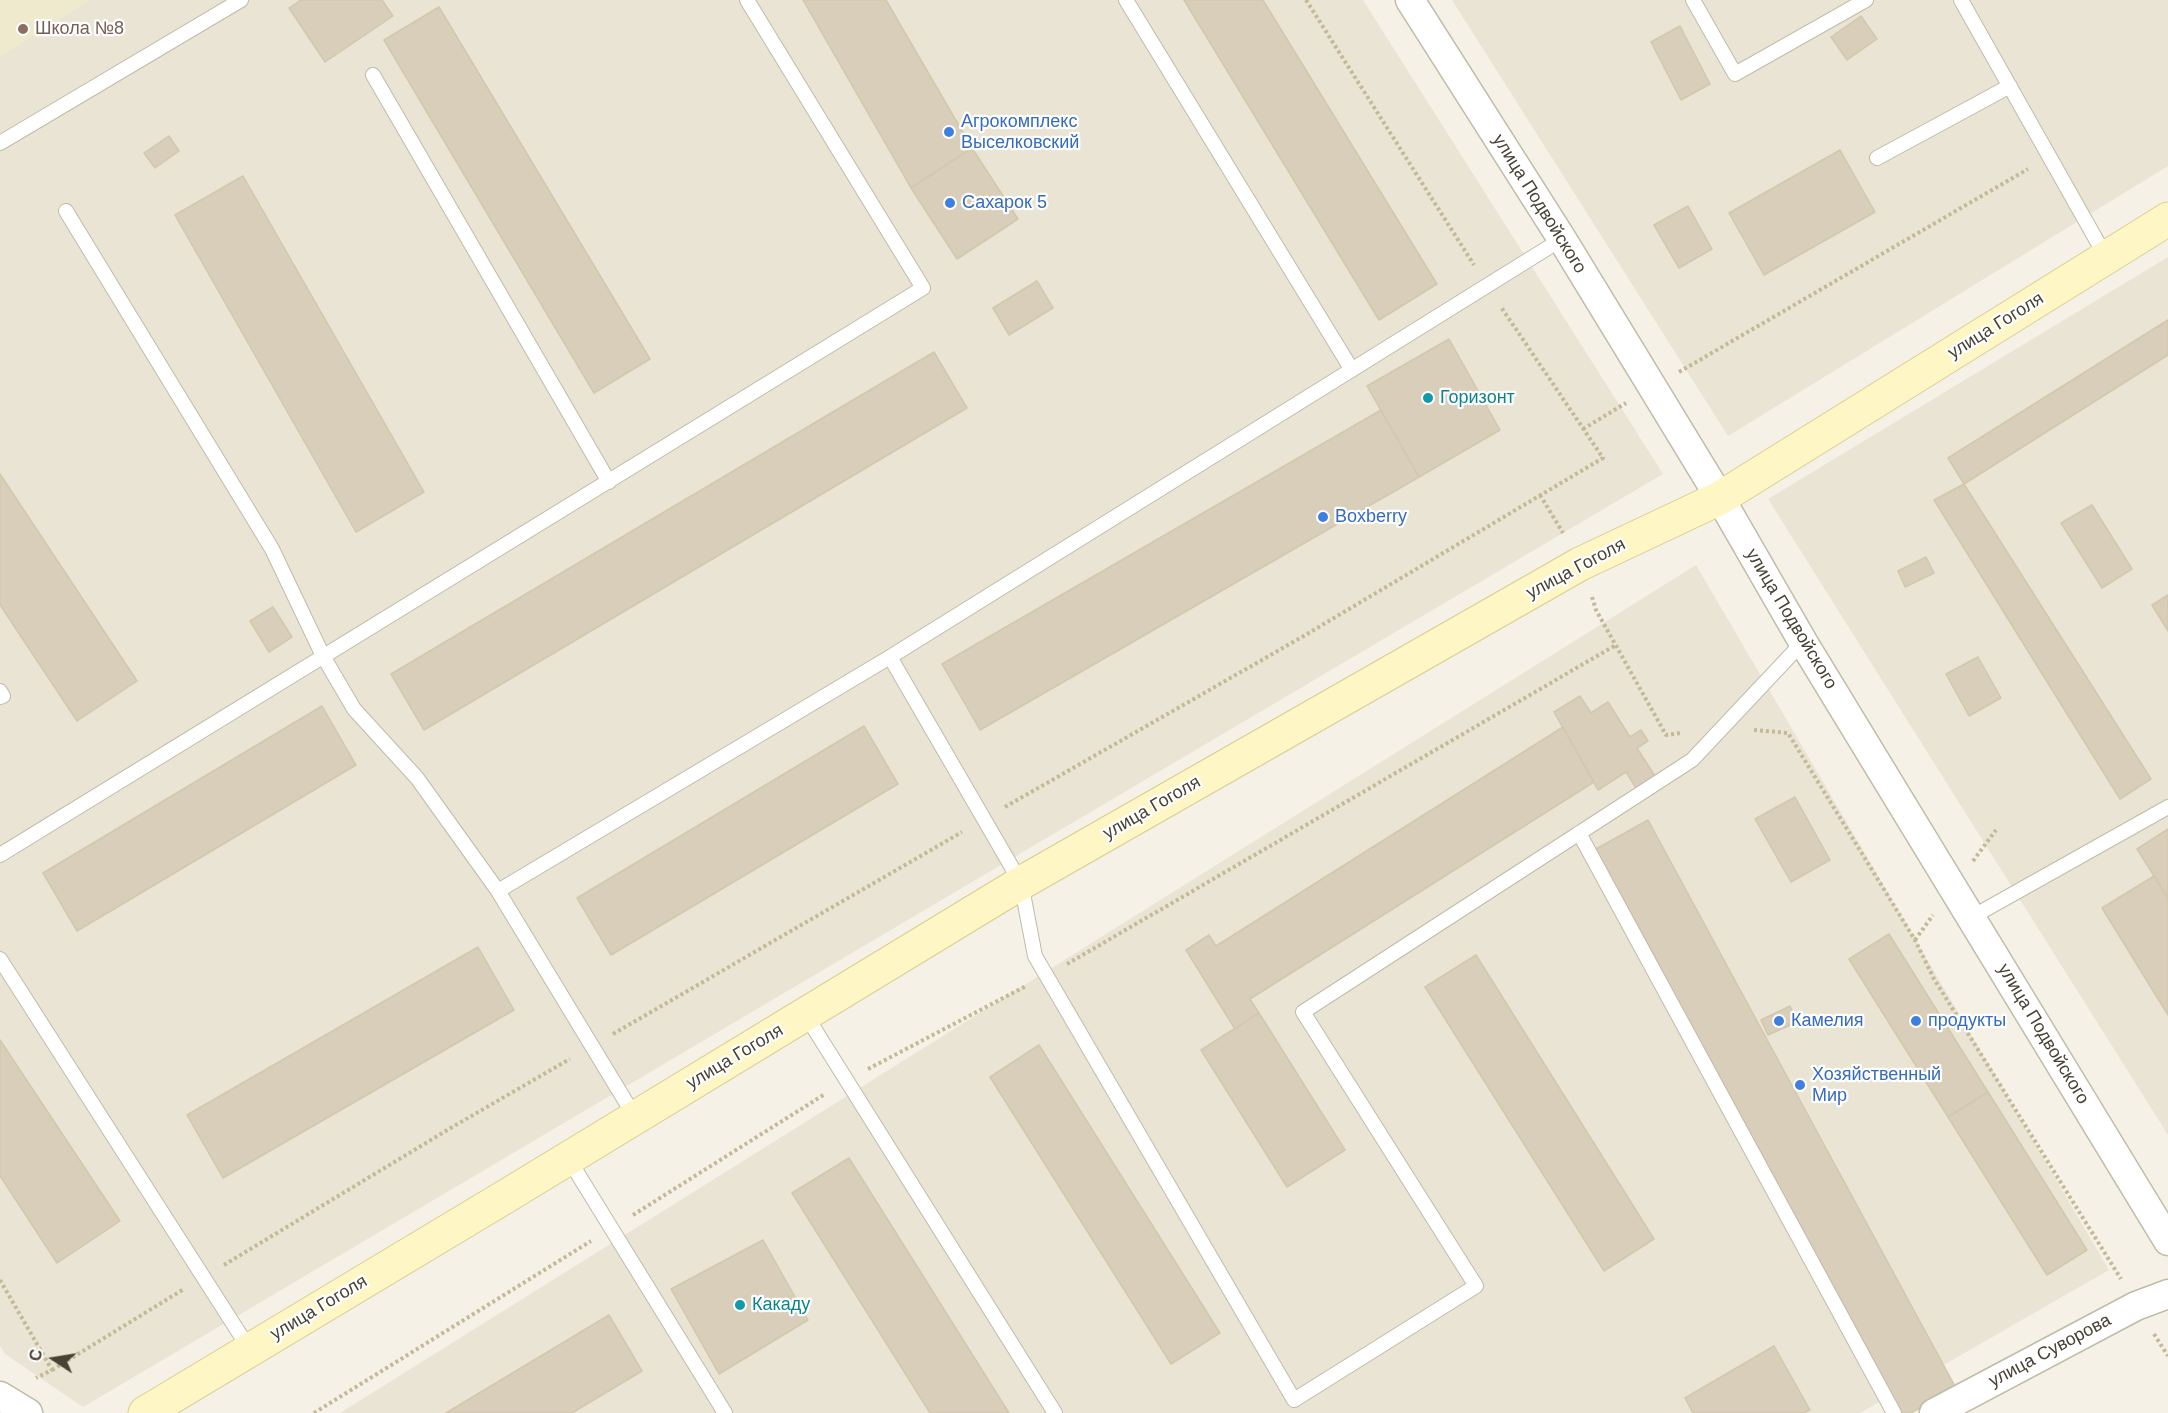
<!DOCTYPE html>
<meta charset="utf-8">
<style>
body{margin:0}
#map{position:relative;width:2168px;height:1413px;overflow:hidden;background:#f5f1e6;font-family:Helvetica,sans-serif}
canvas{display:block}
.north{position:absolute;left:24px;top:1329px;width:60px;height:60px;-webkit-text-stroke:4px #fff;paint-order:stroke;rotate:282deg;font-size:16px;font-weight:700;line-height:24px;text-align:center;color:#484234}
.north::after{content:'';display:block;margin:auto;width:21px;height:27px;background:#484234;clip-path:polygon(50% 0,100% 100%,50% 72%,0 100%)}
</style>
<div id="map">
<canvas width="2168" height="1413"></canvas>
<div class="north">С</div>
</div>
<script>
const ctx = document.querySelector('canvas').getContext('2d');
ctx.lineJoin = 'round';
function fillPath(path, color) {
  ctx.fillStyle = color;
  ctx.fill(path, 'evenodd');
}
function stroke(path, color, width, dash) {
  ctx.strokeStyle = color;
  ctx.lineWidth = width;
  ctx.lineCap = dash ? 'butt' : 'round';
  ctx.setLineDash(dash || []);
  ctx.stroke(path);
}
function write(font, color, halo, rows, align = 'center') {
  ctx.font = font + ' Helvetica,sans-serif';
  ctx.lineWidth = 4.5;
  ctx.setLineDash([]);
  ctx.textBaseline = 'middle';
  ctx.strokeStyle = halo;
  ctx.fillStyle = color;
  for (const [text, x, y, turn = 0] of rows) {
    ctx.save();
    ctx.translate(x, y);
    ctx.rotate((+turn || 0) * Math.PI / 180);
    ctx.textAlign = isNaN(turn) ? turn : align;
    if (halo) ctx.strokeText(text, 0, 0);
    ctx.fillText(text, 0, 0);
    ctx.restore();
  }
}
fillPath(new Path2D(`
 M0,0H1363L1663,474L83,1407L5,1354L0,1346Z
 M1452,0H2168V166L1728,436Z
 M2168,257V1135L1768,499Z
 M1696,565L2109,1270L1860,1413H340Z`), '#e9e4d3');
fillPath(new Path2D(`
 M0,0H90L0,57Z`), '#efe9ce');
const building = new Path2D(`
 M301,0H382L393,16L325,62L289,8Z
 M803,0H886L972,148L911,188Z
 M1184,0H1263L1437,284L1379,320Z
 M439,7L650,359L594,393L384,40Z
 M1861,16L1877,39L1847,60L1831,37Z
 M1680,26L1710,84L1681,100L1651,42Z
 M169,136L179,151L155,168L144,153Z
 M972,148L1018,219L957,259L911,188Z
 M1840,150L1875,212L1764,275L1729,213Z
 M243,176L424,492L356,532L175,215Z
 M1688,206L1712,249L1679,268L1654,225Z
 M1037,281L1053,308L1009,335L993,308Z
 M2168,320V355L1964,484L1948,458Z
 M1449,339L1500,430L1419,477L1367,386Z
 M934,352L967,408L424,730L391,674Z
 M1381,410L1419,477L980,730L942,664Z
 M0,474L137,681L77,721L0,605Z
 M1964,484L2151,779L2120,799L1934,500Z
 M2092,505L2132,569L2102,588L2061,523Z
 M1926,557L1934,573L1905,587L1898,571Z
 M2168,595V631L2152,605Z
 M273,607L292,637L269,652L250,621Z
 M1978,657L2001,698L1969,716L1946,674Z
 M1580,696L1591,713L1608,702L1630,737L1641,730L1648,741L1637,748L1655,776L1636,788L1626,772L1598,790L1554,712Z
 M322,706L356,765L77,931L43,873Z
 M864,726L898,784L611,955L577,898Z
 M1563,727L1594,782L1250,999L1259,1013L1235,1029L1186,950L1209,935L1216,946Z
 M1795,797L1830,860L1791,882L1755,819Z
 M1648,820L1956,1388L1911,1413H1902L1596,849Z
 M2168,829V898L2137,849Z
 M2154,876L2168,898V1015L2102,908Z
 M1889,934L1988,1092L1948,1117L1849,959Z
 M478,947L514,1010L223,1178L187,1115Z
 M1476,955L1654,1239L1604,1271L1425,987Z
 M1790,1006L1797,1022L1768,1035L1761,1020Z
 M1259,1013L1345,1150L1287,1187L1201,1050Z
 M0,1040L120,1221L57,1263L0,1176Z
 M1039,1045L1220,1333L1171,1364L990,1077Z
 M1988,1092L2087,1250L2047,1275L1948,1117Z
 M849,1158L1009,1413H930L792,1193Z
 M763,1240L808,1320L719,1374L671,1289Z
 M609,1315L642,1371L572,1413H446Z
 M1774,1346L1810,1410L1804,1413H1693L1685,1398Z`);
fillPath(building, '#d8ceba');
stroke(building, '#d3c7ac', 1.5);
const service = new Path2D(`
 M1126,0L1352,370
 M1693,0L1735,74L1866,0
 M1961,0L2106,257
 M373,75L609,482
 M0,143L241,0
 M1877,158L2010,86
 M66,211L272,549L323,656L354,709L417,778L498,891L635,1117
 M1562,239L890,657L1021,883L1035,956L1294,1400L1476,1286L1303,1012L1692,760L1803,642
 M0,691L3,696L0,697
 M1579,833L1894,1413
 M0,855L923,288L747,0
 M498,891L890,657
 M1972,917L2168,807
 M0,959L250,1350
 M805,1014L1055,1413
 M568,1158L725,1413`);
const minor = new Path2D(`
 M1410,0L1562,239L1653,388L1720,498L1803,642L2168,1241
 M0,1396L28,1413
 M1934,1413L2136,1306L2168,1294`);
const secondary = new Path2D(`
 M145,1413L508,1195L1021,883L1580,564L1720,498L2168,219`);
stroke(service, '#c1bba7', 16);
stroke(minor, '#c1bba7', 31);
stroke(secondary, '#d9cd90', 35);
stroke(new Path2D(`
 M1306,0L1474,265
 M1679,372L2028,169
 M1583,429L1626,403
 M1540,495L1563,533
 M1592,597L1596,610L1666,735L1681,733
 M1754,730L1788,733L1915,940L1934,979L2121,1279
 M1005,807L1302,637L1603,458L1501,307
 M1973,861L1996,830
 M1915,940L1933,915
 M1067,964L1616,645
 M613,1034L962,832
 M868,1069L1026,986
 M633,1215L825,1094
 M224,1265L454,1126L570,1059
 M0,1280L52,1370L36,1378
 M2154,1334L2168,1356
 M52,1370L184,1289
 M314,1413L591,1241`), '#c5b897', 4, [3, 3]);
stroke(service, '#fff', 14);
stroke(minor, '#fff', 28);
stroke(secondary, '#fff6c5', 33);
for (const [x, y, r, color] of [
 [23,29,6,"#8d6e63"],
 [949,132,6,"#3f7fe0"],
 [950,203,6,"#3f7fe0"],
 [1428,398,6,"#0f9aa8"],
 [1323,517,6,"#3f7fe0"],
 [1779,1021,6,"#3f7fe0"],
 [1916,1021,6,"#3f7fe0"],
 [1800,1085,6,"#3f7fe0"],
 [740,1305,6,"#0f9aa8"]
]) {
  const dot = new Path2D();
  dot.arc(x, y, r, 0, 2 * Math.PI);
  ctx.fillStyle = color;
  ctx.fill(dot);
  stroke(dot, '#fff', 2);
}
write('18px', '#785e54', '#fff', [
 ["Школа №8",35,29]
], 'left');
write('18px', '#366cbe', '#fff', [
 ["Агрокомплекс",961,122],
 ["Выселковский",961,143],
 ["Сахарок 5",962,203],
 ["Boxberry",1335,517],
 ["Камелия",1791,1021],
 ["продукты",1928,1021],
 ["Хозяйственный",1812,1075],
 ["Мир",1812,1096]
], 'left');
write('18px', '#484234', '#fff', [
 ["улица Подвойского",1539,204,58],
 ["улица Гоголя",1996,326,-32],
 ["улица Гоголя",1576,569,-28],
 ["улица Подвойского",1791,619,59],
 ["улица Гоголя",1152,808,-30],
 ["улица Подвойского",2043,1034,59],
 ["улица Гоголя",735,1057,-31],
 ["улица Гоголя",319,1308,-31],
 ["улица Суворова",2050,1351,-28]
]);
write('18px', '#0d838f', '#fff', [
 ["Горизонт",1440,398],
 ["Какаду",752,1305]
], 'left');
</script>
